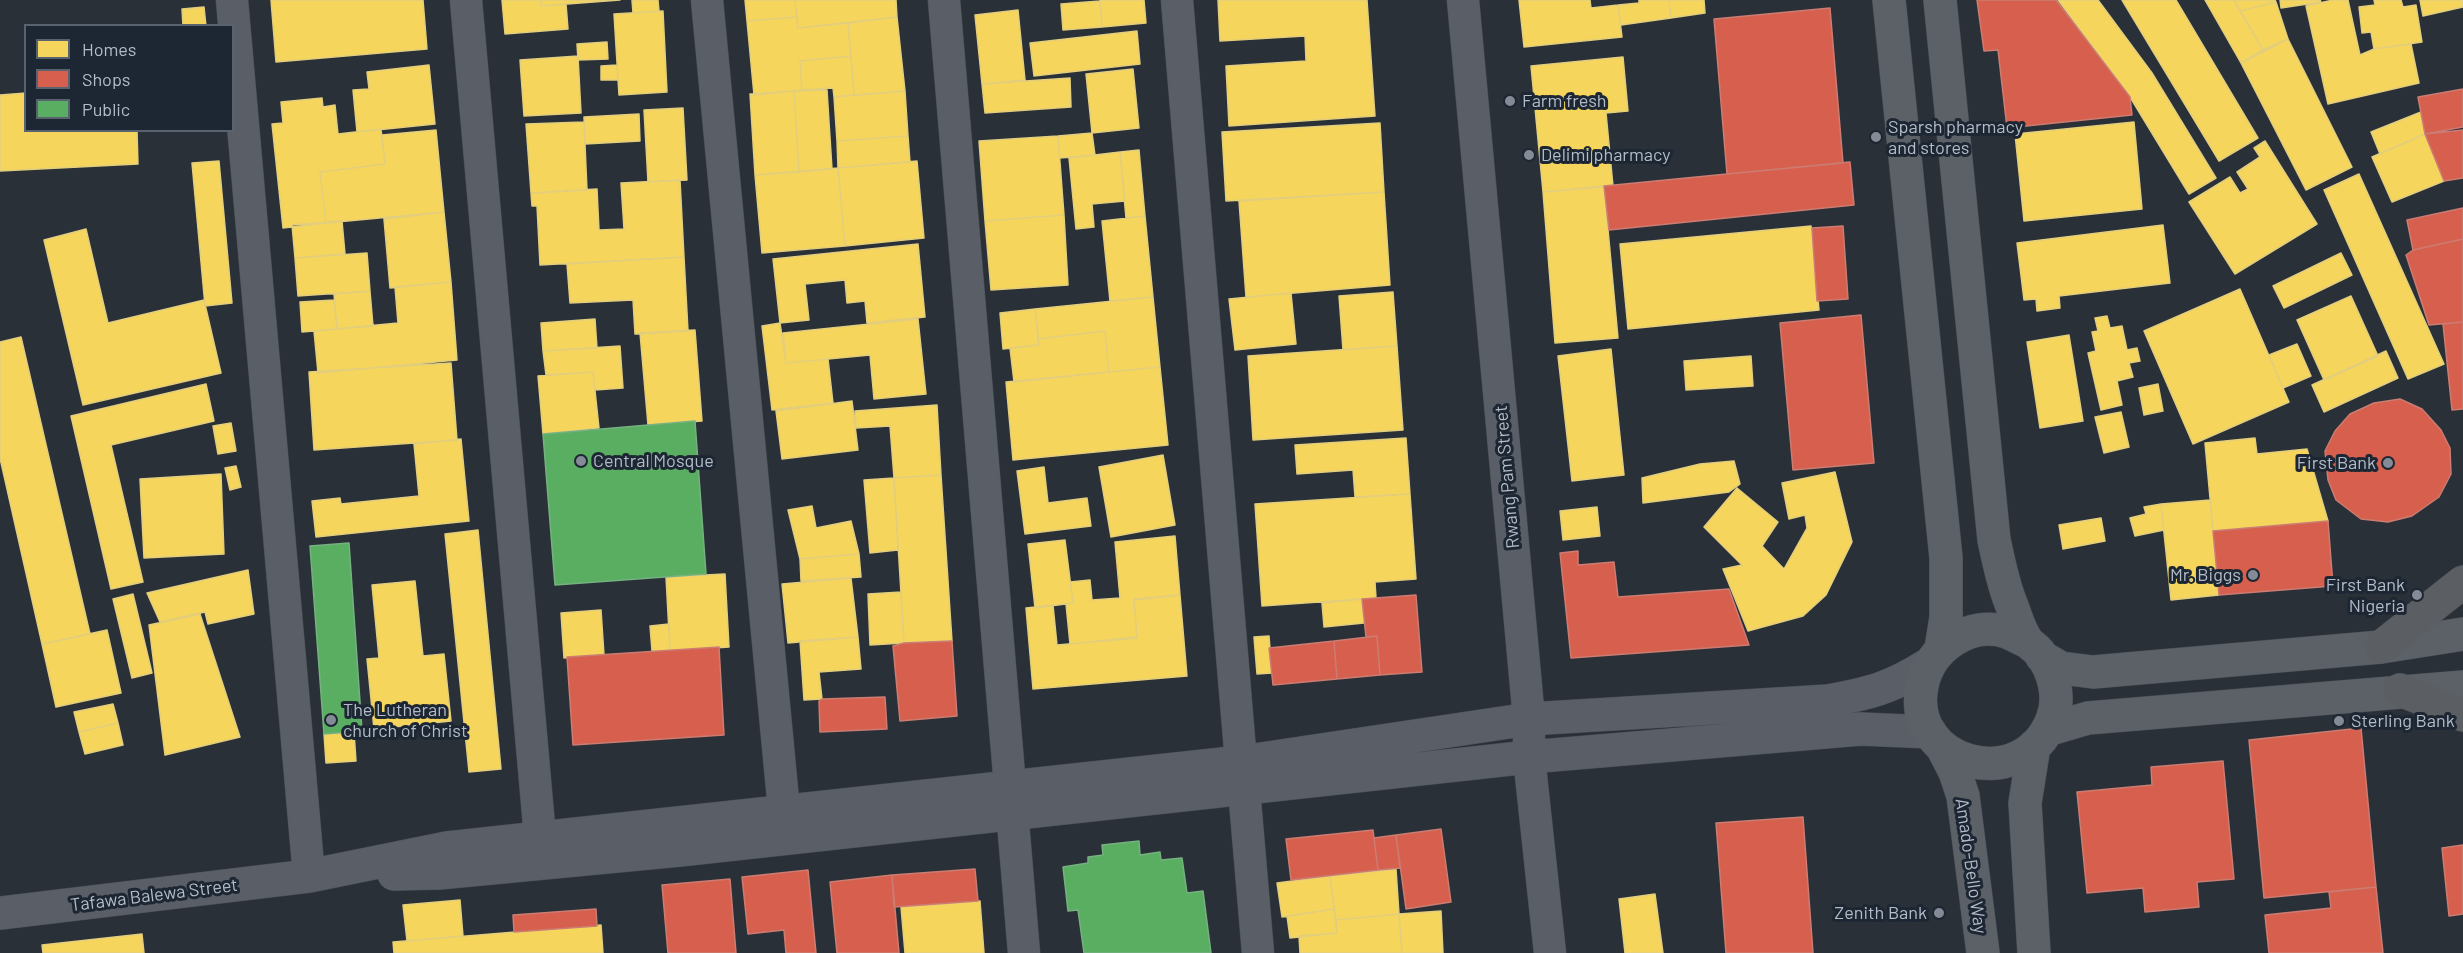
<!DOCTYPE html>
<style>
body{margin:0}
#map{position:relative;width:2463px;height:953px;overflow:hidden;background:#2a3038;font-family:Barlow,sans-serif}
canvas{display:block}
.legend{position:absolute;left:24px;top:24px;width:210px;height:108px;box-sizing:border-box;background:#1d2633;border:2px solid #59626f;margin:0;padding:8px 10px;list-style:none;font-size:18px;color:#b4bcc9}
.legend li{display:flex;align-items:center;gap:12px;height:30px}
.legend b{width:30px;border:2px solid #59626f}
</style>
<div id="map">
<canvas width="2463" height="953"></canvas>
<ul class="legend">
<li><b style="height:16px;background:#f6d55c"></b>Homes</li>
<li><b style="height:16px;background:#d6604d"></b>Shops</li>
<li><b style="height:16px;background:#5aae61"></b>Public</li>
</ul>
</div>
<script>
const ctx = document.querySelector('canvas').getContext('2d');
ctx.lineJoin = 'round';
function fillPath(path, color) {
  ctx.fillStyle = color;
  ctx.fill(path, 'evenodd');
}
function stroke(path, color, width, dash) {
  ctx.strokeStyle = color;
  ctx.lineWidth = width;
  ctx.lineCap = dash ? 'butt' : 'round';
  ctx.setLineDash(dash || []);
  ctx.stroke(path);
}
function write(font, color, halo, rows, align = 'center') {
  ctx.font = font + ' Barlow,sans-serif';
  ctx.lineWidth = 6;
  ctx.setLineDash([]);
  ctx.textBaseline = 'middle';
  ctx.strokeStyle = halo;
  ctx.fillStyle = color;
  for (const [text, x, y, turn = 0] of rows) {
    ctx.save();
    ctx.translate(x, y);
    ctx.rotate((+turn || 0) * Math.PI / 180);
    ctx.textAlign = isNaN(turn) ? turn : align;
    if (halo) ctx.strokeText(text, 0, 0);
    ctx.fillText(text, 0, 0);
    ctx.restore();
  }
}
const homes = new Path2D(`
 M271,0H423L427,49L276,62Z
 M502,0H541V6L566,4L568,29L505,34Z
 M541,0H620L541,6Z
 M632,0H658L659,11L633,13Z
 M745,0H795L797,17L747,21Z
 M795,0H896L897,17L798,28Z
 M1144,0L1146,23L1102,27L1100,0Z
 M1218,0H1367L1375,116L1229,126L1226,66L1306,61L1305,36L1220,41Z
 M1519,0H1590L1591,8L1618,5L1622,37L1524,47Z
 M1639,0H1669L1671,18L1621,25L1618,5L1639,3Z
 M1669,0H1704L1705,13L1671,18Z
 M2058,0H2098L2152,73L2216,178L2189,194L2130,97Z
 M2122,0H2176L2258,138L2219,161Z
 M2205,0H2234L2263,50L2241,63Z
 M2234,0H2275L2276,2L2240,11Z
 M2280,0H2320L2321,2L2281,8Z
 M2333,0H2348L2360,55L2374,49L2411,44L2419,83L2328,104L2306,6Z
 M2374,0H2401L2403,7L2416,5L2422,42L2374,49L2371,32L2362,33L2359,7L2375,5Z
 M2420,0H2463V7L2423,16Z
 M1100,1L1102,27L1063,30L1061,4Z
 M2276,2L2288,39L2263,50L2240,11Z
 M204,7L206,26H183L182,9Z
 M1018,10L1025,80L982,84L975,15Z
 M663,11L667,92L619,95L614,14Z
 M797,17L798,28L848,23L851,56L800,61L802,90L754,95L747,21Z
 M897,17L905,91L854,95L848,23Z
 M1137,31L1140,64L1034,76L1030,43Z
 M2288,39L2352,167L2306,190L2241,63Z
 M607,42L608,59L578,60L577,44Z
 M578,56L581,113L524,116L520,60Z
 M851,56L854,95L834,97L833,88L802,90L800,61Z
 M1623,57L1628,111L1606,113L1613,186L1543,192L1531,66Z
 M429,65L435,124L357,132L353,90L369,89L367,72Z
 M617,65L618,80H601V66Z
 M1133,69L1139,128L1092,133L1086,74Z
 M1070,78L1071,107L985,113L982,84Z
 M827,90L832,169L799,172L794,91Z
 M794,91L799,172L755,175L750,94Z
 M905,91L908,136L837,141L834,97Z
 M26,93V130H137L138,164L0,171V95Z
 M322,98L323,107L335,105L338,134L381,129L385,164L320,172L326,223L283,228L272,124L283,123L281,102Z
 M683,108L687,180L648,182L644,110Z
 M2421,112L2425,134L2380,154L2371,132Z
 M639,114L640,141L585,144L584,117Z
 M584,122L587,190L531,193L526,124Z
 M2134,122L2142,209L2024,221L2015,134Z
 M1380,123L1384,192L1226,201L1222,132Z
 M436,130L444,212L326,223L320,172L385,164L382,135Z
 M1092,133L1095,155L1060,158L1058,136Z
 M2425,134L2444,181L2392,202L2372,157Z
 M908,136L910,162L838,168L837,141Z
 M1058,136L1064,215L985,221L979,141Z
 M2265,141L2317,224L2235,274L2189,202L2230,177L2240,193L2248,189L2237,172L2260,157L2254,148Z
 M1139,150L1145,216L1126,218L1120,152Z
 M1120,152L1125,201L1092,204L1094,227L1076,229L1069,158Z
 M219,161L232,303L205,306L192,163Z
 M917,161L924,238L845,246L838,168Z
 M838,168L845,246L762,253L755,175Z
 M2359,174L2444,364L2408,379L2324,190Z
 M680,180L684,257L540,265L537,206H532L531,193L597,189L599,230L624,229L621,183Z
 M1604,186L1618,338L1555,343L1543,192Z
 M1384,192L1390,285L1246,297L1239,201Z
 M444,212L451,282L390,288L384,219Z
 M1064,215L1068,285L991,290L985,221Z
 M1145,216L1153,297L1110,301L1102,221Z
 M342,221L345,254L295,258L292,225Z
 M2163,225L2170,283L2059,296L2060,308L2037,311L2036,299L2024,300L2017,243Z
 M1811,226L1819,310L1628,329L1620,244Z
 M86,229L108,323L204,300L221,373L83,405L44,240Z
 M918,244L925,317L867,323L865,301L847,303L845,280L805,284L809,320L780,323L773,259Z
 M367,253L370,291L298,296L295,258Z
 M2341,253L2352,275L2284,308L2273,286Z
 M684,257L688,331L635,334L633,300L570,303L567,264Z
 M451,282L457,360L318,373L314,331L398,323L395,287Z
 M2240,289L2289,402L2193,444L2144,331Z
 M370,291L373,326L337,329L334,294Z
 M1393,292L1397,346L1343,350L1339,296Z
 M1291,293L1296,344L1235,350L1229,299Z
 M2351,296L2378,356L2324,380L2297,320Z
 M1153,297L1160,367L1109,372L1105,331L1038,339L1035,309Z
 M334,300L337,329L302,332L300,302Z
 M1035,309L1039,345L1003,349L1000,313Z
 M2107,316L2110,328L2122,326L2127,350L2137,348L2140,361L2129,363L2133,377L2117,381L2122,405L2101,410L2088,353L2096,351L2092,332L2098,331L2095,318Z
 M595,319L597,348L543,351L541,323Z
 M918,319L926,394L874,399L870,355L786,363L783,333Z
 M780,323L786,363L828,359L833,403L772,410L762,326Z
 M695,330L702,421L648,425L640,333Z
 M1105,331L1109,372L1014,382L1010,348L1039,345L1038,339Z
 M2069,335L2083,421L2040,428L2027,342Z
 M21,337L90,634L42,644L0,458V342Z
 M2297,344L2311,376L2283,388L2269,355Z
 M620,346L623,388L595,390L593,372L546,375L543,351Z
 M1397,346L1403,430L1253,440L1248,356Z
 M1611,349L1624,475L1572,481L1558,356Z
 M2386,351L2398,378L2324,412L2312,385Z
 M1751,356L1753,386L1686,390L1684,361Z
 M451,363L457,440L314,450L309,372Z
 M1160,367L1168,445L1013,460L1006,382Z
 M593,372L599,428L543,434L538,376Z
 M206,384L214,421L111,445L143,582L111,589L71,416Z
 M2158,384L2163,411L2144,415L2139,388Z
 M852,401L858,450L782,459L776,411Z
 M937,405L941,475L894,478L890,426L856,428L855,411Z
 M2121,412L2129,447L2104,453L2095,417Z
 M231,423L236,451L218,454L213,426Z
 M1406,438L1410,494L1355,497L1353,470L1297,474L1295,445Z
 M2255,438L2257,454L2307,449L2328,521L2213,531L2205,443Z
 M461,439L469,521L316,537L312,501L340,498L341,504L419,496L414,444Z
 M1163,455L1175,525L1111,537L1099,467Z
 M1734,461L1740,484L1729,492L1643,503L1642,478L1700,464Z
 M236,466L241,487L230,490L225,468Z
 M1044,467L1048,503L1087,498L1091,526L1025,534L1017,471Z
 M1835,472L1852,542L1826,595L1803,616L1748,631L1723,569L1742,565L1704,527L1737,488L1778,522L1762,546L1784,569L1807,528L1805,515L1789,519L1782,483Z
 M221,474L224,554L144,558L140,479Z
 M941,475L952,641L904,643L894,478Z
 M894,478L898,550L870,553L864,480Z
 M1410,494L1416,579L1375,582L1376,598L1262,606L1255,504Z
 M2210,500L2219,595L2171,600L2161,504Z
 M2161,504L2164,530L2135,536L2130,518L2146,514L2144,507Z
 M812,506L816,528L851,521L859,554L800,559L788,510Z
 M1597,507L1600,536L1563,540L1560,511Z
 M2101,518L2105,541L2063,549L2059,525Z
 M478,530L501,769L469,772L445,534Z
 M1175,536L1180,595L1134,600L1137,637L1070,644L1066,604L1073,603L1070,582L1090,580L1092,600L1120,598L1115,542Z
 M1065,540L1073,603L1035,608L1028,544Z
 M859,554L861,577L801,581L800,559Z
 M248,570L254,614L208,624L205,612L160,622L147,593Z
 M725,574L729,647L670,651L666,577Z
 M851,578L858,637L788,643L782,584Z
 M415,581L423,656L444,654L451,721L374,729L367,659L379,658L372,585Z
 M901,592L904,643L870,645L868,594Z
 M133,594L152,673L132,678L113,599Z
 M1180,595L1187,676L1033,689L1026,608L1053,605L1057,645L1137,638L1134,599Z
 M1362,599L1364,623L1324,627L1322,603Z
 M601,610L604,655L564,658L561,613Z
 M200,614L240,737L165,755L149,625Z
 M669,624L670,651H652L650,626Z
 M107,630L121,693L56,707L42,644Z
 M1269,636L1272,673L1257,674L1254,637Z
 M858,637L861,669L819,672L822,699L804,700L800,641Z
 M113,704L118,723L79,732L74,712Z
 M118,723L123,745L85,754L79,732Z
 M354,732L356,761L326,763L324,734Z
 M1396,869L1399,914L1336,920L1330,876Z
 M1330,876L1334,909L1282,917L1277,883Z
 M1655,894L1663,953H1625L1619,899Z
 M460,900L463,936L407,941L403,905Z
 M980,901L984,953H905L901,907Z
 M1334,909L1337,933L1290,938L1287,916Z
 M1441,911L1443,953H1402L1399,914Z
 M1399,914L1402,953H1300L1299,936L1337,933L1336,920Z
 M601,925L603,953H394L393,942Z
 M142,934L144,953H43L42,945Z`);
fillPath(homes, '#f6d55c');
stroke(homes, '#e2ce7d', 1.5);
const shops = new Path2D(`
 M1977,0H2056L2130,97L2132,115L2007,128L1998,50L1984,51Z
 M1830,8L1843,163L1727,174L1714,19Z
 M2463,89V127L2425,134L2418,97Z
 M2463,130V178L2444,181L2425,134Z
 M1850,162L1854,205L1609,230L1604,186Z
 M2463,208V239L2413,250L2407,220Z
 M1843,226L1848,299L1817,301L1812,228Z
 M2463,239V322L2429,325L2406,255L2413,250Z
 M1861,315L1874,463L1793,470L1780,323Z
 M2463,322V409L2452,410L2443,324Z
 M2400,399L2422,409L2441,430L2450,448L2451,474L2439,497L2412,516L2388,522L2361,519L2336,500L2328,480L2325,451L2335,431L2350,414L2374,403Z
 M2328,521L2333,586L2219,595L2213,531Z
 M1578,551V565L1614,562L1618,597L1729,589L1749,645L1571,658L1560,553Z
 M1416,595L1422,672L1380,675L1377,636L1366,637L1362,599Z
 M1377,636L1380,675L1337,679L1334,641Z
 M952,641L957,716L900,721L893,646L904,643Z
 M1334,641L1337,679L1273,685L1269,648Z
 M719,647L724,735L573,745L567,657Z
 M885,697L887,729L820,732L819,701L822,699Z
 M2361,728L2376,887L2264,898L2249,740Z
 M2223,761L2234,879L2197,882L2199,907L2145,912L2143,888L2087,893L2077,792L2152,785L2151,767Z
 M1803,817L1813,953H1726L1716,823Z
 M1441,829L1451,902L1406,909L1396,835Z
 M1373,830L1378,870L1291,880L1286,839Z
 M1396,835L1400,868L1378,870L1374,838Z
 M2463,845V914L2449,916L2442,848Z
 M975,869L978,901L894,907L892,875Z
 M808,870L816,953H786L784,930L748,934L742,877Z
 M892,875L899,953H837L830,882Z
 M730,879L736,953H668L662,885Z
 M2376,887L2383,953H2269L2265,915L2331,908L2329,892Z
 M596,909L597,926L514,932L513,915Z`);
fillPath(shops, '#d6604d');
stroke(shops, '#cc7c72', 1.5);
const public = new Path2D(`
 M695,421L706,574L555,585L543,434Z
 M349,543L362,731L324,734L310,546Z
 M1139,841L1140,855L1160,852L1161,860L1182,858L1187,893L1203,891L1211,953H1084L1078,910L1068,911L1063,867L1088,863V857L1103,855L1102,845Z`);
fillPath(public, '#5aae61');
stroke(public, '#75b280', 1.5);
const minor = new Path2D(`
 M232,0L309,876
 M466,0L540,837
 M707,0L784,810
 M944,0L1024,953
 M1177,0L1241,762
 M1463,0L1529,719V757L1550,953
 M1244,789L1258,953`);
const tertiary = new Path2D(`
 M394,874L439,873L680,850L1529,757L1861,729L1930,732
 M0,913L309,876L447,848L1241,762L1529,719L1828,701C1871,693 1891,688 1929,664`);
const primary = new Path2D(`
 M1889,0L1946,558V617L1941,649
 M1940,0L1994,540C1999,562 2003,585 2012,606C2016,617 2021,634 2029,643C2032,646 2036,648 2039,652C2054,670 2061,698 2052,720C2022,796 1906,764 1922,686C1929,648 1970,620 2007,632C2014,635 2021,639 2028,642
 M2042,657L2061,668L2093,672L2381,647L2463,634
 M2047,730L2088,718L2112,716L2463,687
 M2034,746L2025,803L2034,953
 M1942,747L1955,772L1963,796L1983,953`);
const trunk = new Path2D(`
 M2381,647L2463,582
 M2400,690L2463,715`);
stroke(minor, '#484c53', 33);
stroke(tertiary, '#484c53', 34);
stroke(primary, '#484c55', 34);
stroke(trunk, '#474c53', 34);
stroke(minor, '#5a5e66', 32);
stroke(tertiary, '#5a5e66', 33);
stroke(primary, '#5c6168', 33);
stroke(trunk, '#5b5f64', 33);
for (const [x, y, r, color] of [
 [1510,101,6,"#848b96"],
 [1876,137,6,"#848b96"],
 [1529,155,6,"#848b96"],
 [581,461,6,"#848b96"],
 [2388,463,6,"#848b96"],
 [2253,575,6,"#848b96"],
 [2417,595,6,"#848b96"],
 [331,720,6,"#848b96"],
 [2339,721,6,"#848b96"],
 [1939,913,6,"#848b96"]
]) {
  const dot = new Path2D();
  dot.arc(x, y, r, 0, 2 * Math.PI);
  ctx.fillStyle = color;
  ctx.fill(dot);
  stroke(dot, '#1d2633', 2);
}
write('18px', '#b4bcc9', '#1d2633', [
 ["Farm fresh",1522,101],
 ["Sparsh pharmacy",1888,127],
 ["and stores",1888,148],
 ["Delimi pharmacy",1541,155],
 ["Central Mosque",593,461],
 ["First Bank",2376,463,"right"],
 ["Mr. Biggs",2241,575,"right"],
 ["First Bank",2405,585,"right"],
 ["Nigeria",2405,606,"right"],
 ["The Lutheran",343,710],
 ["church of Christ",343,731],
 ["Sterling Bank",2351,721],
 ["Zenith Bank",1927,913,"right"]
], 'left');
write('18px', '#b4bcc9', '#1d2633', [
 ["Rwang Pam Street",1507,477,-95],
 ["Amado-Bello Way",1971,866,82],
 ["Tafawa Balewa Street",154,895,-7]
]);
</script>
